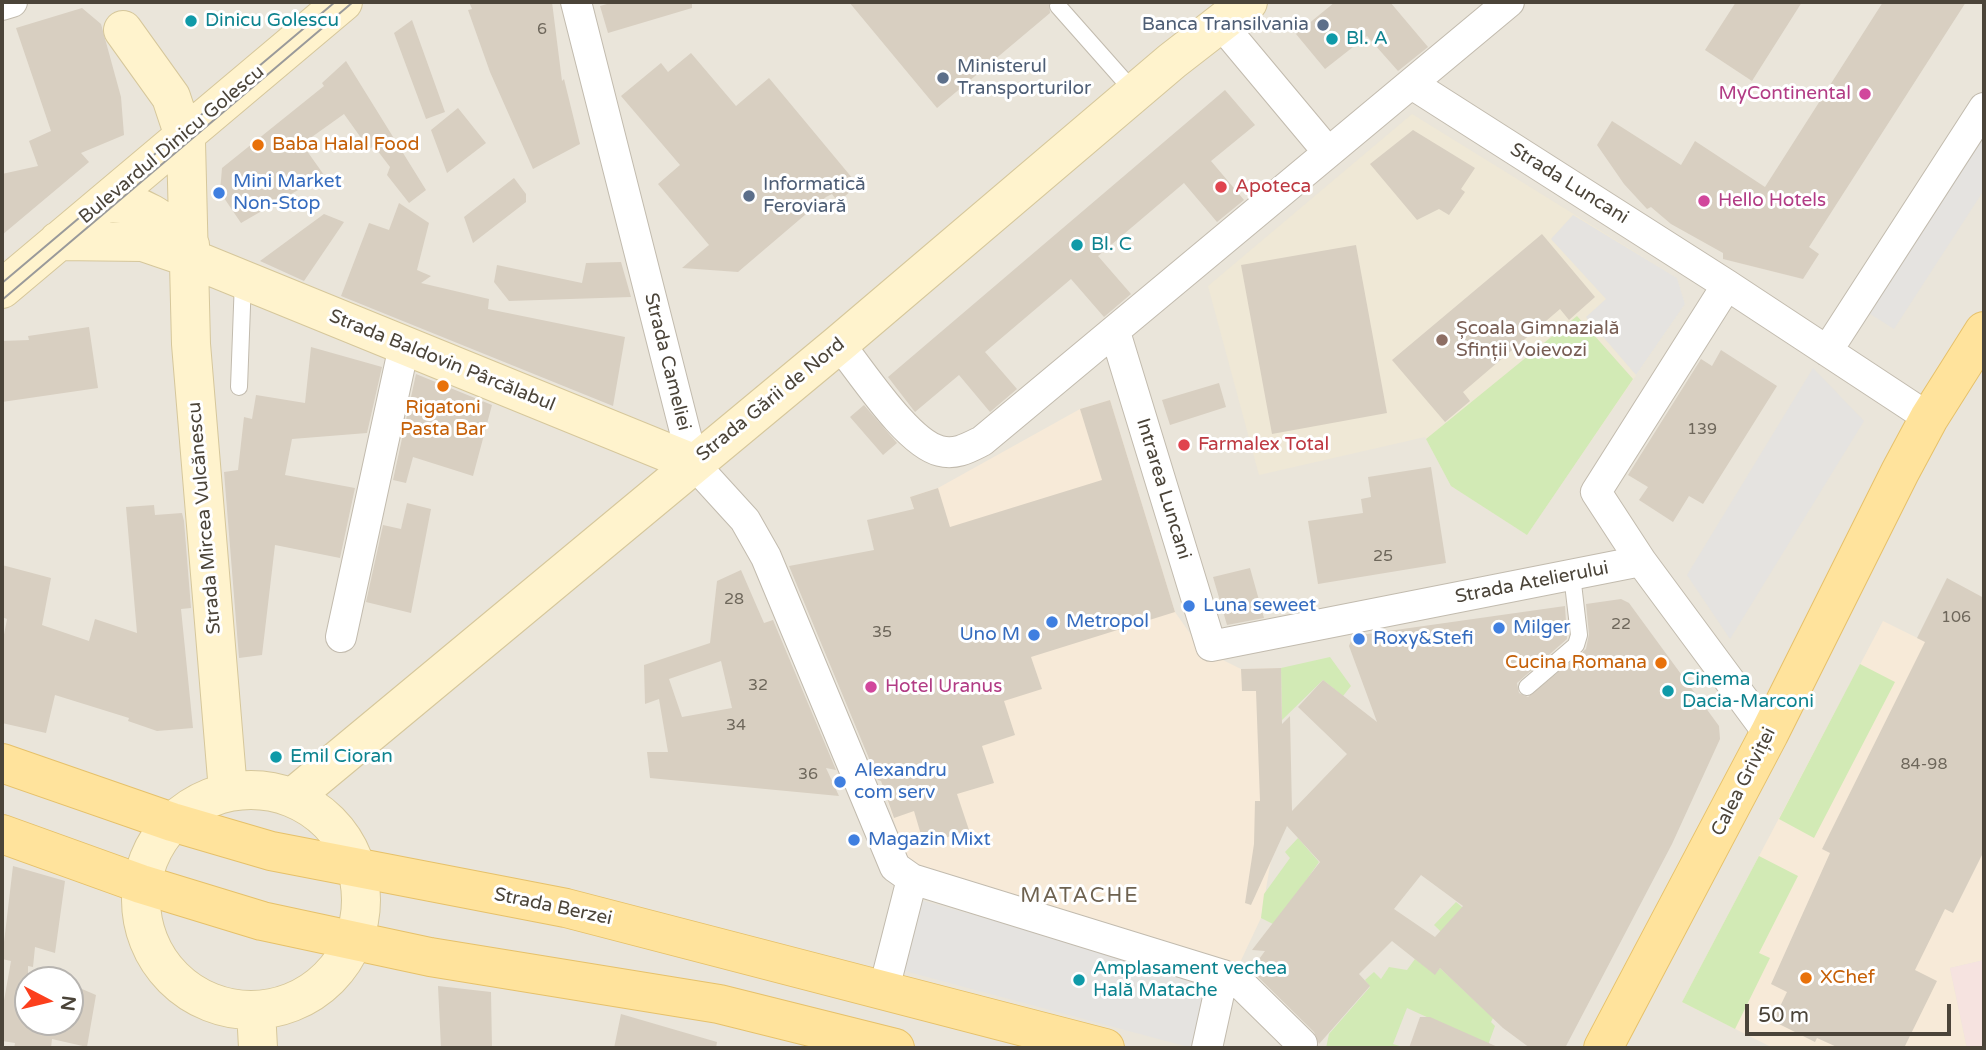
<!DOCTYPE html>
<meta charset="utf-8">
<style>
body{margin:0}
#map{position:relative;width:1986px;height:1050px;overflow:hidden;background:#f6f3ec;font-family:"Varela Round",sans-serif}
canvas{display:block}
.frame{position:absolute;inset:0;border:4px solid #4b4439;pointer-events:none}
.north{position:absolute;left:14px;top:966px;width:70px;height:70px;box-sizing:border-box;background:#fff;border:2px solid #b7b4b0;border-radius:50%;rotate:97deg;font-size:19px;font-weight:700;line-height:28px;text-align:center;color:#4b4439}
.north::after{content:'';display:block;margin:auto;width:24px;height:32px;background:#fc3f1d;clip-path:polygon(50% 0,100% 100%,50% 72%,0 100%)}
.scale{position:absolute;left:1745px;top:1004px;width:206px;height:32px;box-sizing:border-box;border:4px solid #4b4439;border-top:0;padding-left:9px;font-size:21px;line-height:24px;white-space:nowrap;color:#4b4439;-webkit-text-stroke:5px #fff;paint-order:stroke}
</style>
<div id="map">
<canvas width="1986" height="1050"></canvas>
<div class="frame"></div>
<div class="north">N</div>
<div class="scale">50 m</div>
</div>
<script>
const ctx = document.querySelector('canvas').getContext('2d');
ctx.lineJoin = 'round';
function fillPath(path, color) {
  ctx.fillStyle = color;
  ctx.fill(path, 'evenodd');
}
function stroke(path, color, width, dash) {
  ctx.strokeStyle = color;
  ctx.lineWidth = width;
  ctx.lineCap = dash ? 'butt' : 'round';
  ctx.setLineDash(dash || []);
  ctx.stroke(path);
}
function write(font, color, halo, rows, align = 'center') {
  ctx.font = font + ' "Varela Round",sans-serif';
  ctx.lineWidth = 6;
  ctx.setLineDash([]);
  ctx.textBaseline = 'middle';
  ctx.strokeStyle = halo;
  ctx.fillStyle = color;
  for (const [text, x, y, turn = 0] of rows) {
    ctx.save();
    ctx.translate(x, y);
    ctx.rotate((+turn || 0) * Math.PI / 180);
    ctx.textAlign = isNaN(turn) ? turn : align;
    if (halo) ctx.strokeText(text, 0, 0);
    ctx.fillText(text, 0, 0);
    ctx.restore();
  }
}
fillPath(new Path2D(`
 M2,2H1984V1048H2ZM28,980H70V1022H28Z`), '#eae5da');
fillPath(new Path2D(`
 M1110,400L1175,612L1201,649L1241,669L1281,668L1282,734H1290L1291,772H1286L1261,918L1236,971L923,872L906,858L881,781L977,714L910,497L938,488L1080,409Z
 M1883,621L1970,664L1984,658V960L1950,968L1967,1048H1773L1682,1002Z`), '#f7ead8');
fillPath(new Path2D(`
 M1412,114L1677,278L1685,304L1527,535L1451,486L1425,437L1259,475L1208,286Z`), '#efe8d6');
fillPath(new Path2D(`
 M1984,960V1048H1967L1950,968Z`), '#f6e3e0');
fillPath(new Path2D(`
 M1577,316L1633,379L1527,535L1451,486L1426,439Z
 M1330,657L1351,686L1343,696L1323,680L1282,720L1281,668Z
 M1860,664L1895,682L1814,838L1779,819Z
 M1298,838L1319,862L1275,925L1261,918L1264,894L1290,858L1285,852Z
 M1759,856L1798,876L1759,953L1770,958L1735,1029L1682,1002Z
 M1456,902L1487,928L1464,954L1434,925Z
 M1415,959L1435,974L1440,968L1493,1018L1491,1022L1495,1026L1488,1045L1407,1008L1393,1044L1406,1048H1326L1329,1034L1370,987L1365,980L1374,972L1381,979L1389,967L1407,970Z`), '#d2eab5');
fillPath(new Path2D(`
 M1984,106V190L1894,329L1856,305Z
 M1573,215L1677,278L1685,304L1636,375L1586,317L1606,299L1551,239Z
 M1813,368L1864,421L1730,639L1687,575Z
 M920,900L1211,981L1192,1048L901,970Z`), '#e5e3e0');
fillPath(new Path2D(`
 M469,2H552L562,81L564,79L580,144L533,169L490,72L468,10L472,9Z
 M614,2H692V8L608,33L600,6Z
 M849,2H1049L1050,13L937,108Z
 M1335,2H1390L1428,47L1398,71L1367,36L1325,69L1296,34Z
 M1736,2H1802L1752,81L1705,50Z
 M1883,2H1966L1809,247L1819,254L1803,279L1723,259V253L1671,224L1651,207L1647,209L1624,184L1597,145L1612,121L1681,165L1695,141L1765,187Z
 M82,8L101,24L121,97L124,135L81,153L89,162L2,235V174L38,166L29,141L51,131L16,28Z
 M412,20L445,112L426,119L394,33Z
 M691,53L736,106L769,78L858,185L838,202L832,194L826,197L738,272L682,268L709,245L658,184L680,165L621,96L661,63L668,72Z
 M346,61L426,190L409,203L387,175L390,167L374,146L369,149L344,114L302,144L324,175L241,223L220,192L222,168L324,86L322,83Z
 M1225,90L1255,125L1211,161L1244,200L1217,222L1184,183L1098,256L1131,294L1104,317L1071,279L985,352L1017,389L990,412L959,375L915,412L888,377Z
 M458,108L486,143L447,173L431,130Z
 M1413,130L1475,168L1461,189L1465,192L1449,215L1439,209L1417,220L1370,164Z
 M514,178L526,194V202L473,243L464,217Z
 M399,203L429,223L417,270L431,276L421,283L489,299L488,309L625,337L613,406L341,296L369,223L389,230Z
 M324,214L344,222L304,281L260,261Z
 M1542,234L1595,297L1569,320L1560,309L1463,392L1470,401L1445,422L1392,360Z
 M1356,245L1387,413L1272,434L1241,265Z
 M621,262L631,297L509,301L494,282L497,265L582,283L586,263Z
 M89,327L98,388L2,402V341L29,340L28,336Z
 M311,347L382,367L367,433L292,439L285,475L355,488L340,558L275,545L262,655L239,658L224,472L238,470L244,417L252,419L256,395L305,403Z
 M1721,350L1777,386L1703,504L1689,496L1673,522L1639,500L1648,487L1628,475L1701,359L1712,366Z
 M416,374L492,405L473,476L413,457L406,483L393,480Z
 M1219,383L1226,407L1170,425L1162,400Z
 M1110,400L1175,612L1031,657L1042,689L1004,701L1015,735L982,746L994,783L957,794L969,830L924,845L914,811L894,818L881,781L878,780L789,566L874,550L867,520L914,509L910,497L938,488L950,527L1102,480L1080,409Z
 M864,405L897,443L883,455L850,417Z
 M1431,467L1446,563L1318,584L1308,521L1363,513L1361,499L1371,497L1368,477Z
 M407,503L431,509L411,613L366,602L383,525L401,529Z
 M154,505L155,515L182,513L184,521L191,608L181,609L193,728L157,731L128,721L129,718L55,695L46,733L2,723V645L7,619L2,617V565L51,578L42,625L89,641L95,619L137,633L126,507Z
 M1250,568L1264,618L1227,625L1213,577Z
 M741,570L764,623L773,620L836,770L826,768L839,796L650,778L647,752H668L659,699L645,704L644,665L710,643L717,581ZM721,661L732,708L682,717L669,679Z
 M1947,578L1984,598V851L1953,913L1945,909L1915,970L1937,981L1904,1048H1839L1817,1038L1815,1042L1773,1021L1787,992L1771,984L1830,853L1822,849L1925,642L1917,638Z
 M1621,599L1629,603L1719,726L1720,739L1672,844L1565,1048H1530L1503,1028L1440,968L1435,975L1392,941L1359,974L1370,986L1319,1044L1314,1032L1251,970L1265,951L1252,950L1320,862L1287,826L1251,905L1245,903L1254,844L1255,801H1260L1256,691H1242L1241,669L1281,668L1282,724L1290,716L1292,811L1347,754L1298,707L1323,680L1377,722L1349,646L1353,636L1565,606L1567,639L1517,683L1519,693L1528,697L1586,649L1589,634L1586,604ZM1421,875L1463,906L1435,937L1394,909Z
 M13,866L65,881L55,953L35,947L33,967L28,966V1022H70L75,986L96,995L87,1047L52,1039L51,1048H14L15,1043L2,1041V1012L11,961L2,959Z
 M438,986L491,992L492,1048H441Z
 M621,1014L717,1042L716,1048H614Z
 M1420,1017H1430L1500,1048H1409Z`), '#d8cfc1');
const lane = new Path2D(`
 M1058,6L1135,93
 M239,387L243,280
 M1527,687L1576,645L1579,635L1572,575`);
const street = new Path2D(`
 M576,2L693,463L745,520L766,557L895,867L912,879L1223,975L1243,986L1302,1044
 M2,5L12,2
 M1221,24L1328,152
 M1412,84L1727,285L1929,418
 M1115,332L1211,646L1641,561L1769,734
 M839,344C862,372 907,443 940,451C956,455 968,448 982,441L1509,2
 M1827,351L1984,108
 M1641,561L1596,492L1727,285
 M341,637L404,346
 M884,989L912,879
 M1207,1048L1223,975`);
const secondary = new Path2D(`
 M123,30L171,97L186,142L191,344L228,791
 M103,204C140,199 165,221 190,245
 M58,241L143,242L190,258L693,463
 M2,289L343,2
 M141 900a110 110 0 1 1 220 0a110 110 0 1 1-220 0Z
 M293,797L839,344L1172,61L1248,2
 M256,1010L258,1048`);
const primary = new Path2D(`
 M2,763L172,822L271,851L566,908L1105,1048
 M2,834L141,884L262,921L430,957L719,1004L895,1048
 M1603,1048L1769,734L1900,472L1929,418L1984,331`);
stroke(lane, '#c2bbae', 18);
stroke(street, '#c2bbae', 32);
stroke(secondary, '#d6c79b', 40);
stroke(primary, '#e6c16a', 40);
stroke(lane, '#fff', 16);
stroke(street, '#fff', 30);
stroke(secondary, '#fff3cd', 38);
stroke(primary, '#ffe39c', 38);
stroke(new Path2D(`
 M2,283L335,2
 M2,300L353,2`), '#9a9a9a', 2);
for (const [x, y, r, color] of [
 [191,21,7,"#0f9aa8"],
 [1323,25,7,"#5c6f8a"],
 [1332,39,7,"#0f9aa8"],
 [943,78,7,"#5c6f8a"],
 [1865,94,7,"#d1479c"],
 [258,145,7,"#e8710a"],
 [1221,187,7,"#e0444e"],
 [219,193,7,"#3f7fe0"],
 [749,196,7,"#5c6f8a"],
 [1704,201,7,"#d1479c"],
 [1077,245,7,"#0f9aa8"],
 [1442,340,7,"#8d6e63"],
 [443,386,7,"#e8710a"],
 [1184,445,7,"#e0444e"],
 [1189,606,7,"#3f7fe0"],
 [1052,622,7,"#3f7fe0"],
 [1499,628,7,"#3f7fe0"],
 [1034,635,7,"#3f7fe0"],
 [1359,639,7,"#3f7fe0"],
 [1661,663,7,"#e8710a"],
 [871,687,7,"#d1479c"],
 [1668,691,7,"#0f9aa8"],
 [276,757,7,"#0f9aa8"],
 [840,782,7,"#3f7fe0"],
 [854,840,7,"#3f7fe0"],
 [1806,978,7,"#e8710a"],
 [1079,980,7,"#0f9aa8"]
]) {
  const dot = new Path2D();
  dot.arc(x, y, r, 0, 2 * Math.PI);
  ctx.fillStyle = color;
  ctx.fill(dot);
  stroke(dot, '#fff', 2.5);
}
write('16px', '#6e675b', null, [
 ["6",542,30],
 ["139",1702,430],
 ["25",1383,557],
 ["28",734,600],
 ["106",1956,618],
 ["22",1621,625],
 ["35",882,633],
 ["32",758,686],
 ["34",736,726],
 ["84-98",1924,765],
 ["36",808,775]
]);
write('19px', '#0d838f', '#fff', [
 ["Dinicu Golescu",205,21],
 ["Bl. A",1346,39],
 ["Bl. C",1091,245],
 ["Cinema",1682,680],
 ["Dacia-Marconi",1682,702],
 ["Emil Cioran",290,757],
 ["Amplasament vechea",1093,969],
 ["Hală Matache",1093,991]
], 'left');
write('19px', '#4e5e75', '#fff', [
 ["Banca Transilvania",1309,25,"right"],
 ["Ministerul",957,67],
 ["Transporturilor",957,89],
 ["Informatică",763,185],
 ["Feroviară",763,207]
], 'left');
write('19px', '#b23c85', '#fff', [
 ["MyContinental",1851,94,"right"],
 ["Hello Hotels",1718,201],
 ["Hotel Uranus",885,687]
], 'left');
write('19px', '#4b4439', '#fff', [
 ["Bulevardul Dinicu Golescu",172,145,-40],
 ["Strada Luncani",1569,184,32],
 ["Strada Baldovin Pârcălabul",442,361,22],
 ["Strada Cameliei",667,362,76],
 ["Strada Gării de Nord",771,400,-39],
 ["Intrarea Luncani",1163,489,73],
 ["Strada Mircea Vulcănescu",205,518,-95],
 ["Strada Atelierului",1532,583,-11],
 ["Calea Griviței",1744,782,-63],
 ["Strada Berzei",553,907,12]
]);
write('19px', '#c56008', '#fff', [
 ["Baba Halal Food",272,145],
 ["Rigatoni",443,408,"center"],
 ["Pasta Bar",443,430,"center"],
 ["Cucina Romana",1647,663,"right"],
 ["XChef",1820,978]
], 'left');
write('19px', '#366cbe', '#fff', [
 ["Mini Market",233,182],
 ["Non-Stop",233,204],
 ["Luna seweet",1203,606],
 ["Metropol",1066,622],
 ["Milger",1513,628],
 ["Uno M",1020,635,"right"],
 ["Roxy&Stefi",1373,639],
 ["Alexandru",854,771],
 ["com serv",854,793],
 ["Magazin Mixt",868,840]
], 'left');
write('19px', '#be3a42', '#fff', [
 ["Apoteca",1235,187],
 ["Farmalex Total",1198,445]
], 'left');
write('19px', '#785e54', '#fff', [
 ["Școala Gimnazială",1456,329],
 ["Sfinții Voievozi",1456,351]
], 'left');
ctx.letterSpacing = '2px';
write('21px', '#6e6250', '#fff', [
 ["MATACHE",1080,896]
]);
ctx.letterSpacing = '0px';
</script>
